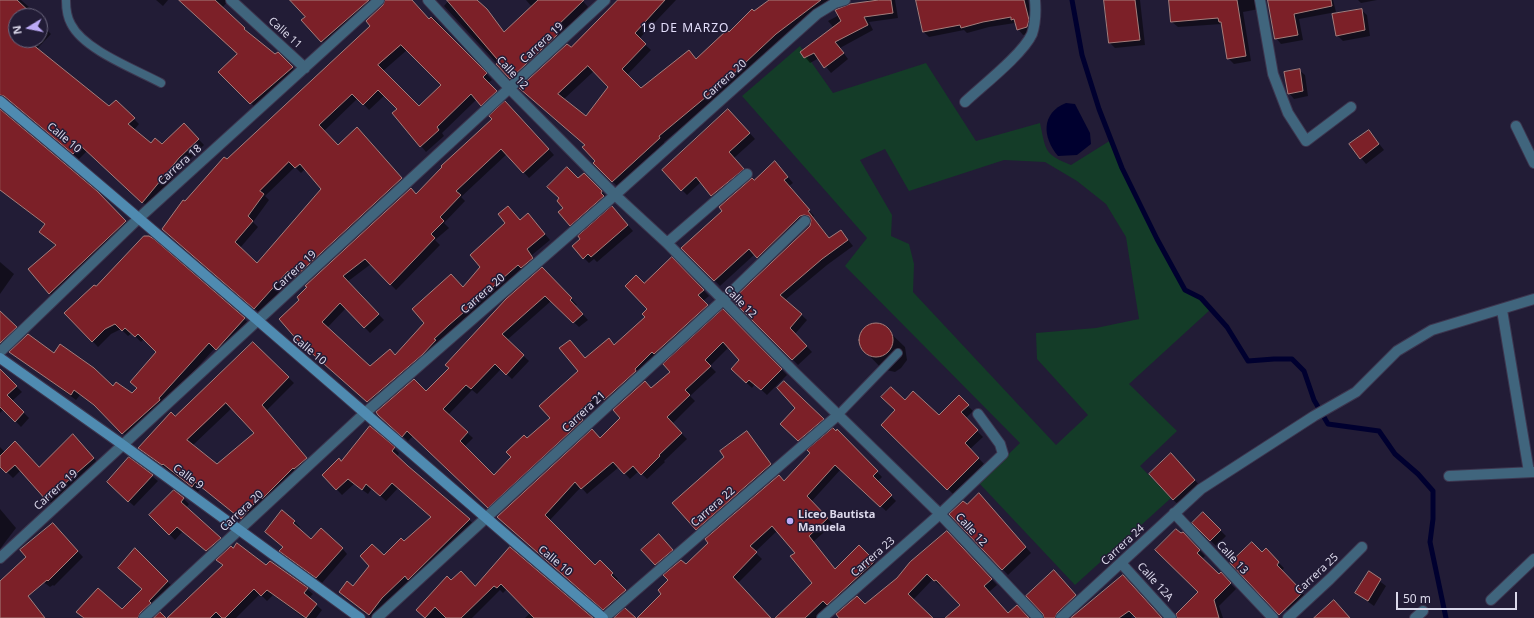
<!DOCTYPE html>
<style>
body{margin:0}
#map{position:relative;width:1534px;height:618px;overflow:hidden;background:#221c36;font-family:"Noto Sans",sans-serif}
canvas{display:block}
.north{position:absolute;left:8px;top:8px;width:40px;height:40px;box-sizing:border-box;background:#221c36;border:1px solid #6c677e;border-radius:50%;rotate:260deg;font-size:11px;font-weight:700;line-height:16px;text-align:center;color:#dbd8ea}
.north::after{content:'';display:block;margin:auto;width:14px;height:18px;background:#bcaaf6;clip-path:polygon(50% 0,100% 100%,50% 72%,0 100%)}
.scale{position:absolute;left:1396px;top:592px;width:121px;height:18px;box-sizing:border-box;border:2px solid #dbd8ea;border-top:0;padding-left:5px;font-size:12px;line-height:14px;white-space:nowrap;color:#dbd8ea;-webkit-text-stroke:3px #221c36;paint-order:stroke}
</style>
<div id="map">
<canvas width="1534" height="618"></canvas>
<div class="north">N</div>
<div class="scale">50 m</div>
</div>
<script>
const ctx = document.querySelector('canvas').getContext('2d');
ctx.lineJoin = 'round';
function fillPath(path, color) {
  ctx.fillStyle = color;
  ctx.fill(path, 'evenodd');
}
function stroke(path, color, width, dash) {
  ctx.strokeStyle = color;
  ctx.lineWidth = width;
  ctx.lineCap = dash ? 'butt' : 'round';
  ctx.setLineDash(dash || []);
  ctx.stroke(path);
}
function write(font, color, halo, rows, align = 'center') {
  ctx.font = font + ' "Noto Sans",sans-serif';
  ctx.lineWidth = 3;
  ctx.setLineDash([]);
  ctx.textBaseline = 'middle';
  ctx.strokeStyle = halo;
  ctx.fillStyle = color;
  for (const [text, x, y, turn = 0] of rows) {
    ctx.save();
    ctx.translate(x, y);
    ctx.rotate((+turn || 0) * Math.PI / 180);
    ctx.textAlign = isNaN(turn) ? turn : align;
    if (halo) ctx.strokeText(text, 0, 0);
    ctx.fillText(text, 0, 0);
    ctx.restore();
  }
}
fillPath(new Path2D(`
 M800,46L833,93L926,63L976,141L1040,123C1046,151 1044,154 1071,165L1111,140L1122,168L1157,239L1185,290L1201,298L1211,309L1129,384L1177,431L1140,466L1171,498L1075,585L979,483L1020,443L845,266L867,238L742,96ZM885,149L909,191L1004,160L1045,162L1077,181L1106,204L1126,237L1139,319L1096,328L1036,333L1037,359L1088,415L1056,445L913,292L914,264L909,244L891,236L892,215L860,160Z`), '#143c28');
fillPath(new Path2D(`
 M1066,103L1075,104L1090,133L1091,144L1077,155L1058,156C1042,137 1041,113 1066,103Z`), '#00002f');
fillPath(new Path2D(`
 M0,0H21L29,7L26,10L32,16H16V40H40V23L51,34L37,49L109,108L116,101L139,124L134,130L151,145H162L184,124L204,145L185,164L148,207L87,151L79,159L11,101L7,100L0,103Z
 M156,0H168L163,6Z
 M180,0H229L222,8L275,56L278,53L297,73L256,108L219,72L238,54Z
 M301,0H381L328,47L303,20L306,17Z
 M386,0H411L429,20L433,17L492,80L488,83L501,97L487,110L477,99L442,133L444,136L426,152L421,146L398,109L385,95L369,110L358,98L324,131L338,146L363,134L407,184L301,282L294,276L260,313L168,234L185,202L227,160L372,26L386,3ZM407,50L442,85L419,108L383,71ZM295,167L301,173L305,169L323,189L257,265L240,248L258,227L253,222L269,200L265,196Z
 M449,0H478L505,33L532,7L526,0H582L588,7L559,36L563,40L516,84L444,6Z
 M618,0H676L639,39L651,50L627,75L641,89L696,59L771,0H835L664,142L665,144L618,187L594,163L596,161L586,145L520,89L571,49ZM594,71L609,87L586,118L564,99Z
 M868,0H895L898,18L869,22L873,30L840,48L848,59L831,73L819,58L810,63L805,57L834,28L828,21Z
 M917,0H1028L1034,26L1032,33L1023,35L1018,29L1015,23L989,27L967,33L964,30L929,37L924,32Z
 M1105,0H1140L1145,45L1115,48L1110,43Z
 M1170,0H1264L1259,9L1243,12L1251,61L1234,64L1228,58L1222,24L1178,27L1172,22Z
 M1269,0H1333L1336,12L1299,19L1303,40L1281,44L1276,38Z
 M1358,0H1377L1361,3Z
 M1361,10L1367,15L1370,36L1343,41L1337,35Z
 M1299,70L1305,75L1308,96L1294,99L1289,93Z
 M511,108L554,155L529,178L507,154L461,197L465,201L444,223L449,228L435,240L440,245L396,290L371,264L347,282L384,320L370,333L346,308L327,328L370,367L395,356L463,288L520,221L533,220L550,240L532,255L538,263L373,407L305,346L280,319Z
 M0,110L96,192L131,227L55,299L29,269L56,246L40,232L45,225L0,189Z
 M733,115L755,139L734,158L748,175L717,201L701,182L687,195L682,190Z
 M1369,131L1384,150L1366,164L1361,158Z
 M780,168L793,183L789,186L814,216L813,217L830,239L841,231L853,246L827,265L785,300L807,320L795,334L812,352L798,365L734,300L810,226L812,220L806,222L763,263L755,254L720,286L683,248L754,181Z
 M584,174L607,197L576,231L570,225L561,198Z
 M617,213L633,231L597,262L594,259L589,263L584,258Z
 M149,237L250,324L222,354L215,348L163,405L128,438L100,410L80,395L76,400L11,352L54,354L113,387L132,395L138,388L157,352L144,339L141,342L132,333L128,336L121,329L111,334L98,347L66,313L96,288Z
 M672,259L709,296L703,301L713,311L611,405L605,399L582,419L588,426L494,512L413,436L408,441L378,412L427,393L542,268L577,305L575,306L588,320L579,327L551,301L507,340L529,361L512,379L501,369L477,394L472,390L448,415L473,438L464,447L494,476L527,439L552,419L585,359L609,339L615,346L646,317L648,309L644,284Z
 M0,262L14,274L0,294Z
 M723,310L787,375L767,395L755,384L752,388L732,369L741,360L729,347L710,366L716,372L690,396L695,401L672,424L687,439L664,461L665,462L647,479L639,471L630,479L619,467L587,494L581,487L549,521L595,566L600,561L618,579L616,581L631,596L610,614L504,522L600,439L671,372Z
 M0,313L21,333L0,346Z
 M876,324L883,326L905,347L907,360L901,368L895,372L882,369L862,348L860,342L861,335L868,326Z
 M253,343L294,383L266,411L312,464L247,523L201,487L198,492L139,448L175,417ZM232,408L255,433L217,465L192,446Z
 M0,370L22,392L12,401L29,418L21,427L4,409L0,413Z
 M784,382L828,425L804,446L781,424L796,408Z
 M959,397L973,411L965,419L983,437L970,449L984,464L953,494L882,425L905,401L939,417Z
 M837,430L882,477L877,482L896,501L886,511L841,469L811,502L833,524L813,542L835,570L859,546L879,567L829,606L816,618H777L814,583L796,553L777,531L755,552L762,559L738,583L770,618H638L663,594L686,565L784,482Z
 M747,432L776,470L702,534L697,529L725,457Z
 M78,441L99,464L52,504L21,470L13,478L0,465V447L5,452L39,468Z
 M394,448L399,453L397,457L407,467L475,525L372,618L340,592L353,587L370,565L404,542L432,518L398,488L386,501L372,488L368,494L354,484L342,495L323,475L341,462Z
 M1177,460L1200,486L1179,505L1173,500Z
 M152,476L158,481L134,506L113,487Z
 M183,498L189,504L186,508L226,544L212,556L183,531L175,540L151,515Z
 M984,500L1031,553L1008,575L951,514Z
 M0,509L16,528L0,549Z
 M1203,513L1226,536L1216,546L1193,523Z
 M294,521L300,527L298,529L312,541L342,548L347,554L322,583L286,556L281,551L284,547L266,532Z
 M58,530L83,557L54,586L53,585L50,587L26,569Z
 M947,532L997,585L989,592L1008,614L1028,618H946L961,605L942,585L940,586L933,579L913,600L918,618H841L865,605L897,578Z
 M1183,533L1205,556L1202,559L1219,576L1221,574L1236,589L1219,606L1223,618H1178L1199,592L1181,535Z
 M664,541L677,556L661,570L643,550Z
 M510,548L591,618H525L530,613L507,589L503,593L500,590L472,618H426L417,610L451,581L475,587Z
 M135,550L173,587L146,618H84L122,610L144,590Z
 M1271,555L1284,568L1281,571L1308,599L1291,614L1251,576Z
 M266,567L307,589L313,594L309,598L322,610L316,618H304L273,595L267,601L260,594L236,618H168Z
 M1369,573L1386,586L1374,606L1356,593Z
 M1123,576L1161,618H1137L1134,615L1131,618H1073Z
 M1059,577L1081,601L1064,618H1046L1027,596Z`), '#0007');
stroke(new Path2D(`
 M1072,0L1082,55L1099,109L1122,168L1157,239L1185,290L1201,298L1227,327L1248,361L1274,359H1292L1304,371L1314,400L1328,424L1379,431L1395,454L1418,474L1433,491V519L1430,542L1446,618`), '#00002f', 5);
const building = new Path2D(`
 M0,0H17L34,16H16V40H35L32,44L109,106L116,100L135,118L128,124L151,143L155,138L162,144L184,123L199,139L179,158L142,203L81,146L73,154L4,96L0,95Z
 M179,0H215L245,28L244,29L275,54L278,52L293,67L250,104L218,72L237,54Z
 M290,0H369L321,42L301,20L305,17Z
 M385,0H412L429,19L431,17L487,73L483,77L497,91L481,106L471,94L437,127L439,130L420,147L392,113L397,109L378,90L363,105L352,94L319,125L338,145L357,127L402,178L295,277L288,271L254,309L162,229L183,200L185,201L224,157L227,159L370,26L366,21L383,5ZM401,45L441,85L419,106L378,65ZM289,162L295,168L300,164L321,189L257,263L235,242L253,221L248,216L264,194L260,191Z
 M447,0H477L487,9L504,32L538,0H584L554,29L558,34L510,79L496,64L499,62Z
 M618,0H665L635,33L646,44L622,69L641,88L689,50L696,59L727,30L729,32L752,9L754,11L769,0H821L776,34L730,77L659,136L660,138L612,182L593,163L595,161L582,147L585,145L519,88L567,44L571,47ZM588,66L608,87L586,116L558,94Z
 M879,0H891L893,13L864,17L868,25L835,42L844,53L824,68L814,53L804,58L800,52L841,21L835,10L850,4Z
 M916,0H1024L1029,20L1027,27L1017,30L1014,19L1011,20V17L983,22L961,28L960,25L923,32Z
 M1104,0H1135L1140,40L1109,43Z
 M1169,0H1237L1246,56L1227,59L1221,22H1219L1218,18L1171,22Z
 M1268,0H1331L1332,6L1294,14L1298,35L1275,39Z
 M1362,9L1365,30L1336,36L1332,14Z
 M40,22L46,28L40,35Z
 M1300,69L1303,91L1288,94L1284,72Z
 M505,101L549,149L523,173L501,149L456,191L461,195L440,217L444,221L431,234L435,238L390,285L365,259L343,276L379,314L364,328L340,303L322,322L370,366L390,349L395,355L424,323L412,309L451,274L463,287L480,267L470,255L505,223L498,214L508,206L520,220L528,213L545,234L527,249L533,258L521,268L518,265L449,325L434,339L436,340L422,355L367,402L298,341L279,319L299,300L297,297L307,287L305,286L411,188L416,194L442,167L441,166L492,119L489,116Z
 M0,109L97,191L126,221L49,294L28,269L56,245L39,232L45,224L0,190Z
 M728,109L750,133L729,152L744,169L711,196L696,177L681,191L662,170Z
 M1369,130L1379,144L1360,159L1349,144Z
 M775,161L788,177L784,180L810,210L808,211L829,238L841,230L848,240L822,259L780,295L802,314L790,328L807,346L792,360L732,300L810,226L811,220L809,216L804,215L800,216L757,258L749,249L714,281L681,248L722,211L719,207L752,178L754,180Z
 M567,167L578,178L584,173L602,191L601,193L604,196L570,226L558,212L563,208L557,201L559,198L547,187Z
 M612,206L628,225L591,257L588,254L583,259L572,246L580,239L578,236Z
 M144,236H149L154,239L245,318L216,350L209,343L159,398L160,400L122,434L94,405L74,390L71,395L9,352L28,334L54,353L60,344L94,368L113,386L116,382L132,393L137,388L130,382L156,352L138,334L135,337L125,328L122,331L115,324L105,329L92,342L64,313L94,285L96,286Z
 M672,257L704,290L698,295L708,305L654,354L652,352L635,369L636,371L604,400L599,394L577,413L583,420L488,508L407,431L402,437L378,415L376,412L414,379L426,391L449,368L445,365L506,299L542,267L572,298L570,300L583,314L573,323L545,296L502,334L524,355L506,375L495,364L471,389L466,385L443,409L468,432L460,441L494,475L511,457L506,452L524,435L527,438L550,418L539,406L578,371L559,348L570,340L585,358L609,338L614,345L645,317L642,314L647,309L625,286L636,275L644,283Z
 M723,309L782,369L761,390L749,380L746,383L731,369L739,360L723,342L705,360L711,366L685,390L690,395L667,417L682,433L659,455L660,456L641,475L633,466L624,474L613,462L581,489L575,482L545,515L595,565L600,560L613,573L611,575L626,590L603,610L497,517L592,429L600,438L620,418L613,410L645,381L651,388L670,372L663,364Z
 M0,311L17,327L0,343Z
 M859 340a17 17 0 1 1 34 0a17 17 0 1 1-34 0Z
 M253,342L289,377L262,405L307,458L294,469L293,468L262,499L260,497L241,519L195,482L192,487L163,464L162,465L138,448L171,412L175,416ZM226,403L254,433L217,464L187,440Z
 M0,369L17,386L7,395L24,412L15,422L0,407Z
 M784,381L824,419L798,441L780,424L795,408L777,388Z
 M891,387L905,400L913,391L939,415L959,395L969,405L961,412L978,430L965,443L979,458L947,490L881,425L895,410L881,397Z
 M370,426L395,447L392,451L408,466L470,519L408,580L405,576L382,598L369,615L339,592L347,581L353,586L369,566L360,556L372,544L384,555L401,538L404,541L431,517L392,483L380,496L366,484L362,490L348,479L336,490L322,475L339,458L341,461Z
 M833,428L836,431L837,429L878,471L873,476L892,495L880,507L835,465L807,496L828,518L809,536L835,569L859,545L875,561L850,584L827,605L823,601L805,618H775L812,583L790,556L795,553L772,526L750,546L757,552L733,577L771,618H637L661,594L658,590L668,580L663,575L681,560L686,564L708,543L705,539L779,475L784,481L810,453L807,450Z
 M747,431L771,464L696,530L672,503L724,457L720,451Z
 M73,434L94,458L46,500L15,465L6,473L0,467V456L15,441L39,467Z
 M1171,453L1195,480L1173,500L1149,474Z
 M129,457L153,475L128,502L107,482Z
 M174,490L184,498L181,502L221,538L206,551L177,527L169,535L149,515Z
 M979,493L1026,547L1002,570L949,514L963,501L967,504Z
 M282,510L295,521L293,523L311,539L321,528L343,548L316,578L279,551L283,547L265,532Z
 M1203,512L1221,530L1210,541L1192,523Z
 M53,523L78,551L48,581L47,580L28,596L45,618H0V581L26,557L20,550Z
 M1176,529L1181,533L1183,532L1200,550L1197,553L1219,574L1221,572L1231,583L1214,600L1219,618H1177L1176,614L1198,592L1155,550Z
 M947,531L992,579L984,586L1008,613L1017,605L1029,618H945L960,605L936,580L934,581L927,574L908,594L933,618H839L836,614L857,596L865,604L897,578L910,562Z
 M659,534L673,550L655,565L641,550Z
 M1252,542L1262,552L1266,548L1279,562L1277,565L1303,592L1279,615L1230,563Z
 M237,543L266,565L270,561L308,588L304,593L317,604L306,618L267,590L261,596L254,589L225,618H222L216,612L210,618H167L223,565L216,560L231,546L233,548Z
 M510,547L593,618H534L501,584L497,588L494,586L461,618H446L435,607L425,618L416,610L447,576L451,580L461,571L475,586Z
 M135,548L168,581L149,601L151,603L140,613L138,618H84L76,612L98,588L122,609L142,589L118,568Z
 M1054,570L1076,595L1057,613L1055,618H1044L1043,614L1026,596Z
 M1369,571L1381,579L1368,601L1355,593Z
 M1123,575L1162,618H1136L1129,611L1119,618H1071Z
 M1334,600L1350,618H1314Z
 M625,608L636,618H614Z
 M160,612L166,618H154Z`);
fillPath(building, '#7c2028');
stroke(building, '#a57e7c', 1);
const lane = new Path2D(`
 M66,0C66,8 67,17 71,24C84,50 135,69 161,83
 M838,415L898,353`);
const street = new Path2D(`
 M231,0L305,68
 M428,0L510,89L615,195L667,243L794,372L940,514L1038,618
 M1260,0L1273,74L1288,113L1306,141L1351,107
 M965,102C982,86 1023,54 1032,34C1036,22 1036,12 1035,0
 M1516,126L1534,163
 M667,243L747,174
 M1502,310L1529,472
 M0,352L140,217L379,0
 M1449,476L1534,472
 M1174,513L1273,618
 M0,558L605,0
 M1121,563L1171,618
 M1491,600L1534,559
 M144,618L365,413L615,195L817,14L835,3L845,0
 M377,618L722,301L805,221
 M604,618L838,415
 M822,618L940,514L1003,454L1000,444L978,414
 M1061,618L1201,489L1314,416L1356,392L1397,351L1432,330L1534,299
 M1288,618L1330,579L1362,547
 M1415,618L1423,611`);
const secondary = new Path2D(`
 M0,101C203,270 401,446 603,618
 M0,358L123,445L360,618`);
stroke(lane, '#3c364f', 10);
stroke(street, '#3c364f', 12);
stroke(secondary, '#3c364f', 12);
stroke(lane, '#40657d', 8);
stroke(street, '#40657d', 10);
stroke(secondary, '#4f8bb1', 10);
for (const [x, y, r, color] of [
 [790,521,4,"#bcaaf6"]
]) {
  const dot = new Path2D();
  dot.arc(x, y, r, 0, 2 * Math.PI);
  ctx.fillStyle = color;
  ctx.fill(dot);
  stroke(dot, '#221c36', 1.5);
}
write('11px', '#dbd8ea', '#221c36', [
 ["Calle 11",285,33,42],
 ["Carrera 19",542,43,-43],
 ["Calle 12",512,73,47],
 ["Carrera 20",725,80,-42],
 ["Calle 10",64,138,40],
 ["Carrera 18",180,165,-42],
 ["Carrera 19",295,271,-43],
 ["Carrera 20",483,294,-41],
 ["Calle 12",740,302,45],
 ["Calle 10",309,350,40],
 ["Carrera 21",584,412,-43],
 ["Calle 9",188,477,36],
 ["Carrera 19",56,490,-42],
 ["Carrera 22",713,507,-41],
 ["Carrera 20",242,511,-43],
 ["Calle 12",971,530,47],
 ["Carrera 24",1123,545,-43],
 ["Carrera 23",873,557,-41],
 ["Calle 13",1232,558,47],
 ["Calle 10",555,561,40],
 ["Carrera 25",1317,574,-43],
 ["Calle 12A",1155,582,48]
]);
write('bold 11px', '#dbd8ea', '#221c36', [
 ["Liceo Bautista",798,515],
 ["Manuela",798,528]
], 'left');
ctx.letterSpacing = '1px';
write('12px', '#e3defb', '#221c36', [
 ["19 DE MARZO",685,29]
]);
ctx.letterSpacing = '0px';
</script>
